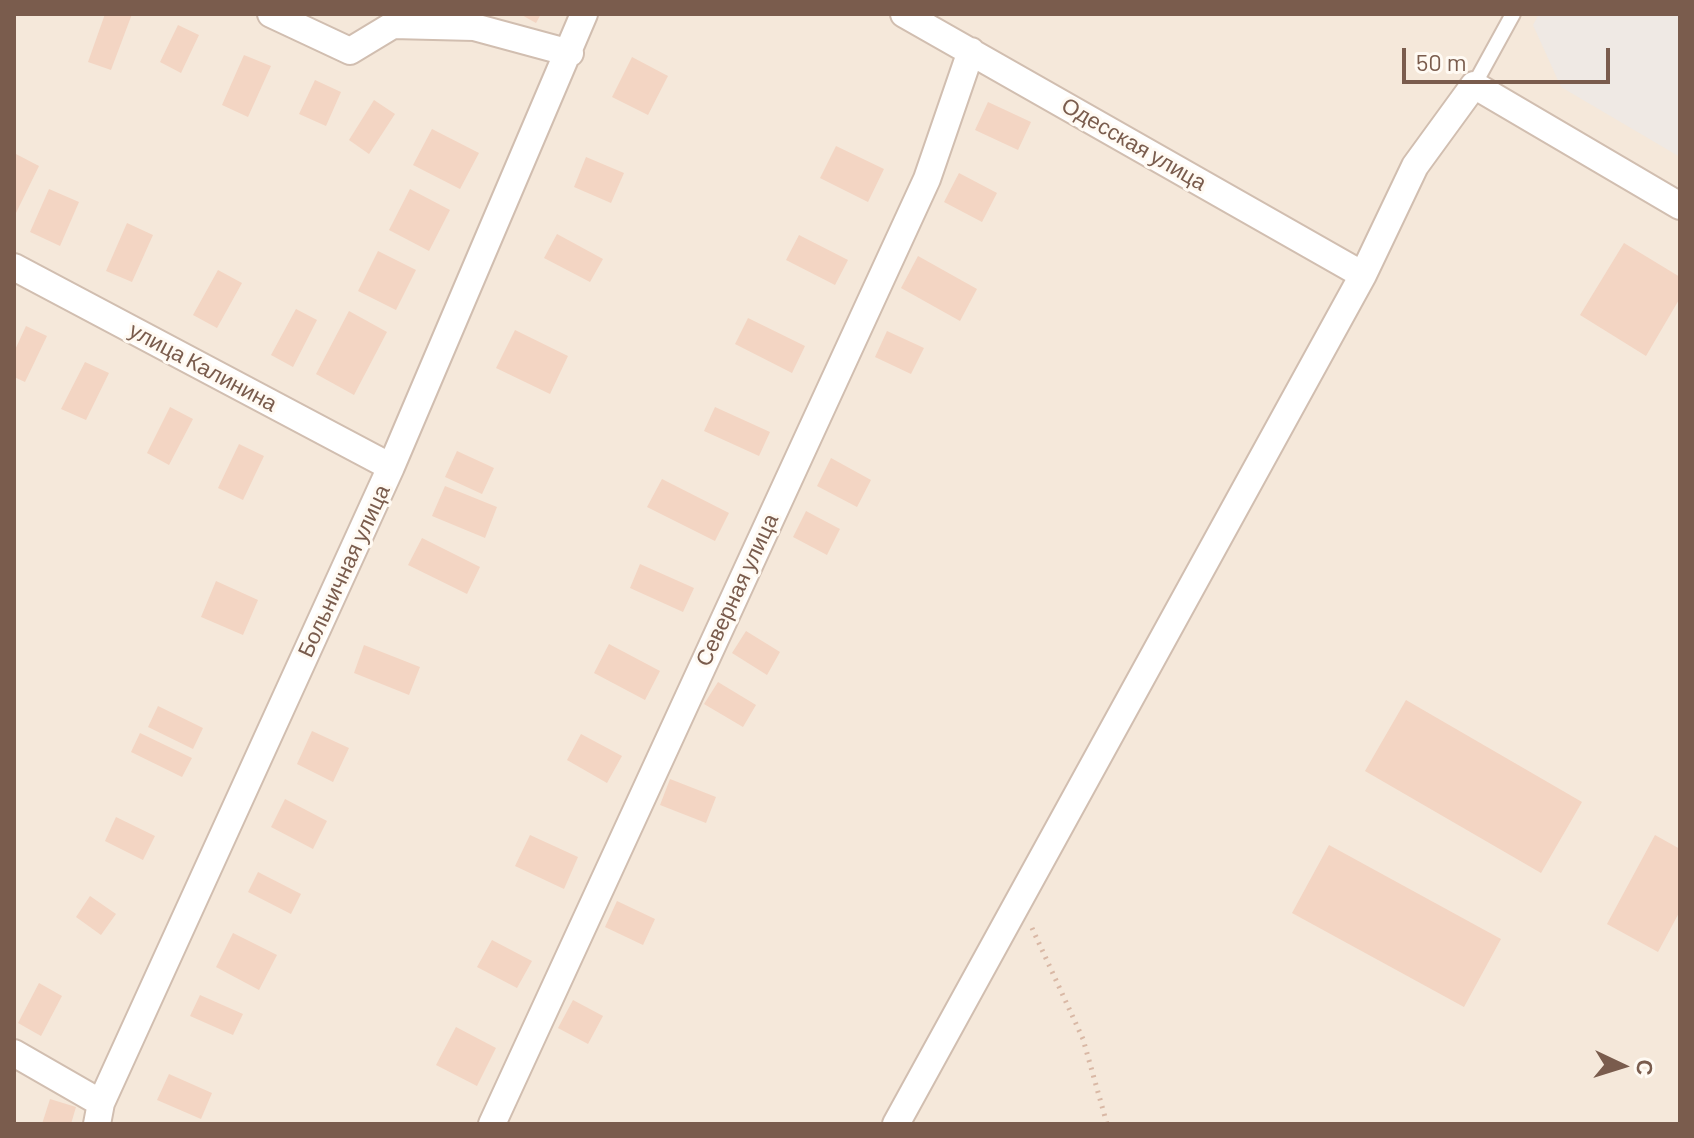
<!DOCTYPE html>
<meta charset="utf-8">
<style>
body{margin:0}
#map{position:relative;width:1694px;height:1138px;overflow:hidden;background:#fdf6ec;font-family:Barlow,sans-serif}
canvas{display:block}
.frame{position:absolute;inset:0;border:16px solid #7a5c4d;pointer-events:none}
.north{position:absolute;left:1582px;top:1026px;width:80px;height:80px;-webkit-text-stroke:6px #fffaf3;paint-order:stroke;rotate:94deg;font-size:22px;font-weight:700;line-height:32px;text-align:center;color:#7a5c4d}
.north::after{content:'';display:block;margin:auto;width:28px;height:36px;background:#7a5c4d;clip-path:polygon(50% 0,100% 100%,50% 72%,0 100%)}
.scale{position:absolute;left:1402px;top:48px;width:208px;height:36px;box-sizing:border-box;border:4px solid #7a5c4d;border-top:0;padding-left:10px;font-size:24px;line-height:28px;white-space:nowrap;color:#7a5c4d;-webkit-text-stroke:6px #fffaf3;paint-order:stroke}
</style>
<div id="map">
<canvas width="1694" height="1138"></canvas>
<div class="frame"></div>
<div class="north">С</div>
<div class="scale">50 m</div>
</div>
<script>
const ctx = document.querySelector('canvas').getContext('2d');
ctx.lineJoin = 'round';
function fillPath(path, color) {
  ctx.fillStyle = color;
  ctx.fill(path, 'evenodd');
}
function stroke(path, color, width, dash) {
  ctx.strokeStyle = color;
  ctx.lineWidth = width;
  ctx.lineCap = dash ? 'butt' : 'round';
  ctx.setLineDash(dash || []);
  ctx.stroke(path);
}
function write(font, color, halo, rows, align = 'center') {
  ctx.font = font + ' Barlow,sans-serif';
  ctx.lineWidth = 6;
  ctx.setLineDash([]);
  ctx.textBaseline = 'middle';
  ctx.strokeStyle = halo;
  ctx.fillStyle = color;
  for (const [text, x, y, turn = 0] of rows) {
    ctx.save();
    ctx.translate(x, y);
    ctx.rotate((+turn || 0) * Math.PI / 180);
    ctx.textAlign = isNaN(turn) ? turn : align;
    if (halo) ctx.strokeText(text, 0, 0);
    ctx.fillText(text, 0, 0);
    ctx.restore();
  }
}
fillPath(new Path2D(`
 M14,14H1680V1124H14Z`), '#f5e8da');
fillPath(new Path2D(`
 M1539,14H1680V157L1561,87L1533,25Z`), '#efe9e4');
fillPath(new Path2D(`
 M105,14H132L111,70L88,62Z
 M520,14H541L536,23Z
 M178,25L199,35L181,73L160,62Z
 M244,55L271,66L248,117L222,105Z
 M632,57L668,76L648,115L612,97Z
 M315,80L341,92L326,126L299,114Z
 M374,100L395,114L369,154L349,140Z
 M988,102L1031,122L1018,150L975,130Z
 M432,129L479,153L460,189L413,165Z
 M836,146L884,169L868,202L820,178Z
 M14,153L39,166L14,217Z
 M586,157L624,173L611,203L574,187Z
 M959,173L997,193L982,222L944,202Z
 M49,189L79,202L60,246L30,232Z
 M410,189L450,210L429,251L389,230Z
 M127,223L153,235L132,282L106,271Z
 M557,234L603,259L590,282L544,258Z
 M799,235L848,260L835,285L786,260Z
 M1624,243L1680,277V298L1646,356L1580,315Z
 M378,251L416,270L396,310L358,291Z
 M918,256L977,289L960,321L901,288Z
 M218,270L242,283L217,328L193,315Z
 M296,309L317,320L293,367L271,355Z
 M349,311L387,332L354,395L316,374Z
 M748,318L805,346L792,373L735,344Z
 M26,326L47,336L25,382L14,377V352Z
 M515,330L568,356L550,394L496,368Z
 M887,331L924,348L911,374L875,357Z
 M85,362L109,373L86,420L61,409Z
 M170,407L193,419L169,465L147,453Z
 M715,407L770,432L759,456L704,431Z
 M239,444L264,456L243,500L218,488Z
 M457,451L494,468L482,494L445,477Z
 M831,458L871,480L857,507L817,486Z
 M662,479L729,513L715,541L647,507Z
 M445,486L497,507L485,538L432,516Z
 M806,511L840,529L827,555L793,537Z
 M422,538L480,567L467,594L408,565Z
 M640,564L694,588L683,612L630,588Z
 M216,581L258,600L243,635L201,617Z
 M746,631L780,652L767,675L732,653Z
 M609,644L660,671L645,700L594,673Z
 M364,645L420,667L409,695L354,673Z
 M718,682L756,705L743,727L704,704Z
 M1406,700L1582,802L1541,873L1365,771Z
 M158,706L203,728L193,749L148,727Z
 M312,731L349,748L333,782L297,764Z
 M140,733L192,758L182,777L131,752Z
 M581,734L622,756L607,783L567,760Z
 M670,779L716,797L706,823L660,805Z
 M285,799L327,821L313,849L271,827Z
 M116,817L155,836L143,860L105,841Z
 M530,835L578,857L564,889L515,866Z
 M1655,835L1680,849V911L1658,952L1607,924Z
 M1329,845L1501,939L1464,1007L1292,913Z
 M258,872L301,894L291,914L248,892Z
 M90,896L116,914L101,935L76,917Z
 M617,901L655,919L643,945L605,927Z
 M233,933L277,955L259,990L216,967Z
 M492,940L532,961L517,988L477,967Z
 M39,983L62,996L41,1036L18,1023Z
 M200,995L243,1014L233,1035L190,1016Z
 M573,1000L603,1016L588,1044L558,1028Z
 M456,1027L496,1048L477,1086L436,1065Z
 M169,1074L212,1093L201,1119L157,1100Z
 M50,1099L76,1107L71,1124H42Z`), '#f3d5c3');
const service = new Path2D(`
 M1474,85L1513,14`);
const minor = new Path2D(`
 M271,14L350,51L393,25L474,27L570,53
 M904,14L1363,275
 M14,267L391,467
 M14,1053L101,1103
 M97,1124L101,1103L391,467L584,14
 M492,1124L927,179L971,51
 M896,1124L1363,275L1415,166L1474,85L1680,206`);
stroke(service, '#d1beb0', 18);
stroke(minor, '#d1beb0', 30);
stroke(new Path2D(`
 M1032,928L1083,1039L1107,1124`), '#d9b8a5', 5, [2, 6]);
stroke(service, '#fff', 14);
stroke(minor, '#fff', 26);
write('22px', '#7a5c4d', '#fffaf3', [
 ["Одесская улица",1134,144,30],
 ["улица Калинина",203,367,28],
 ["Больничная улица",344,571,-65],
 ["Северная улица",737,590,-65]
]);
</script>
